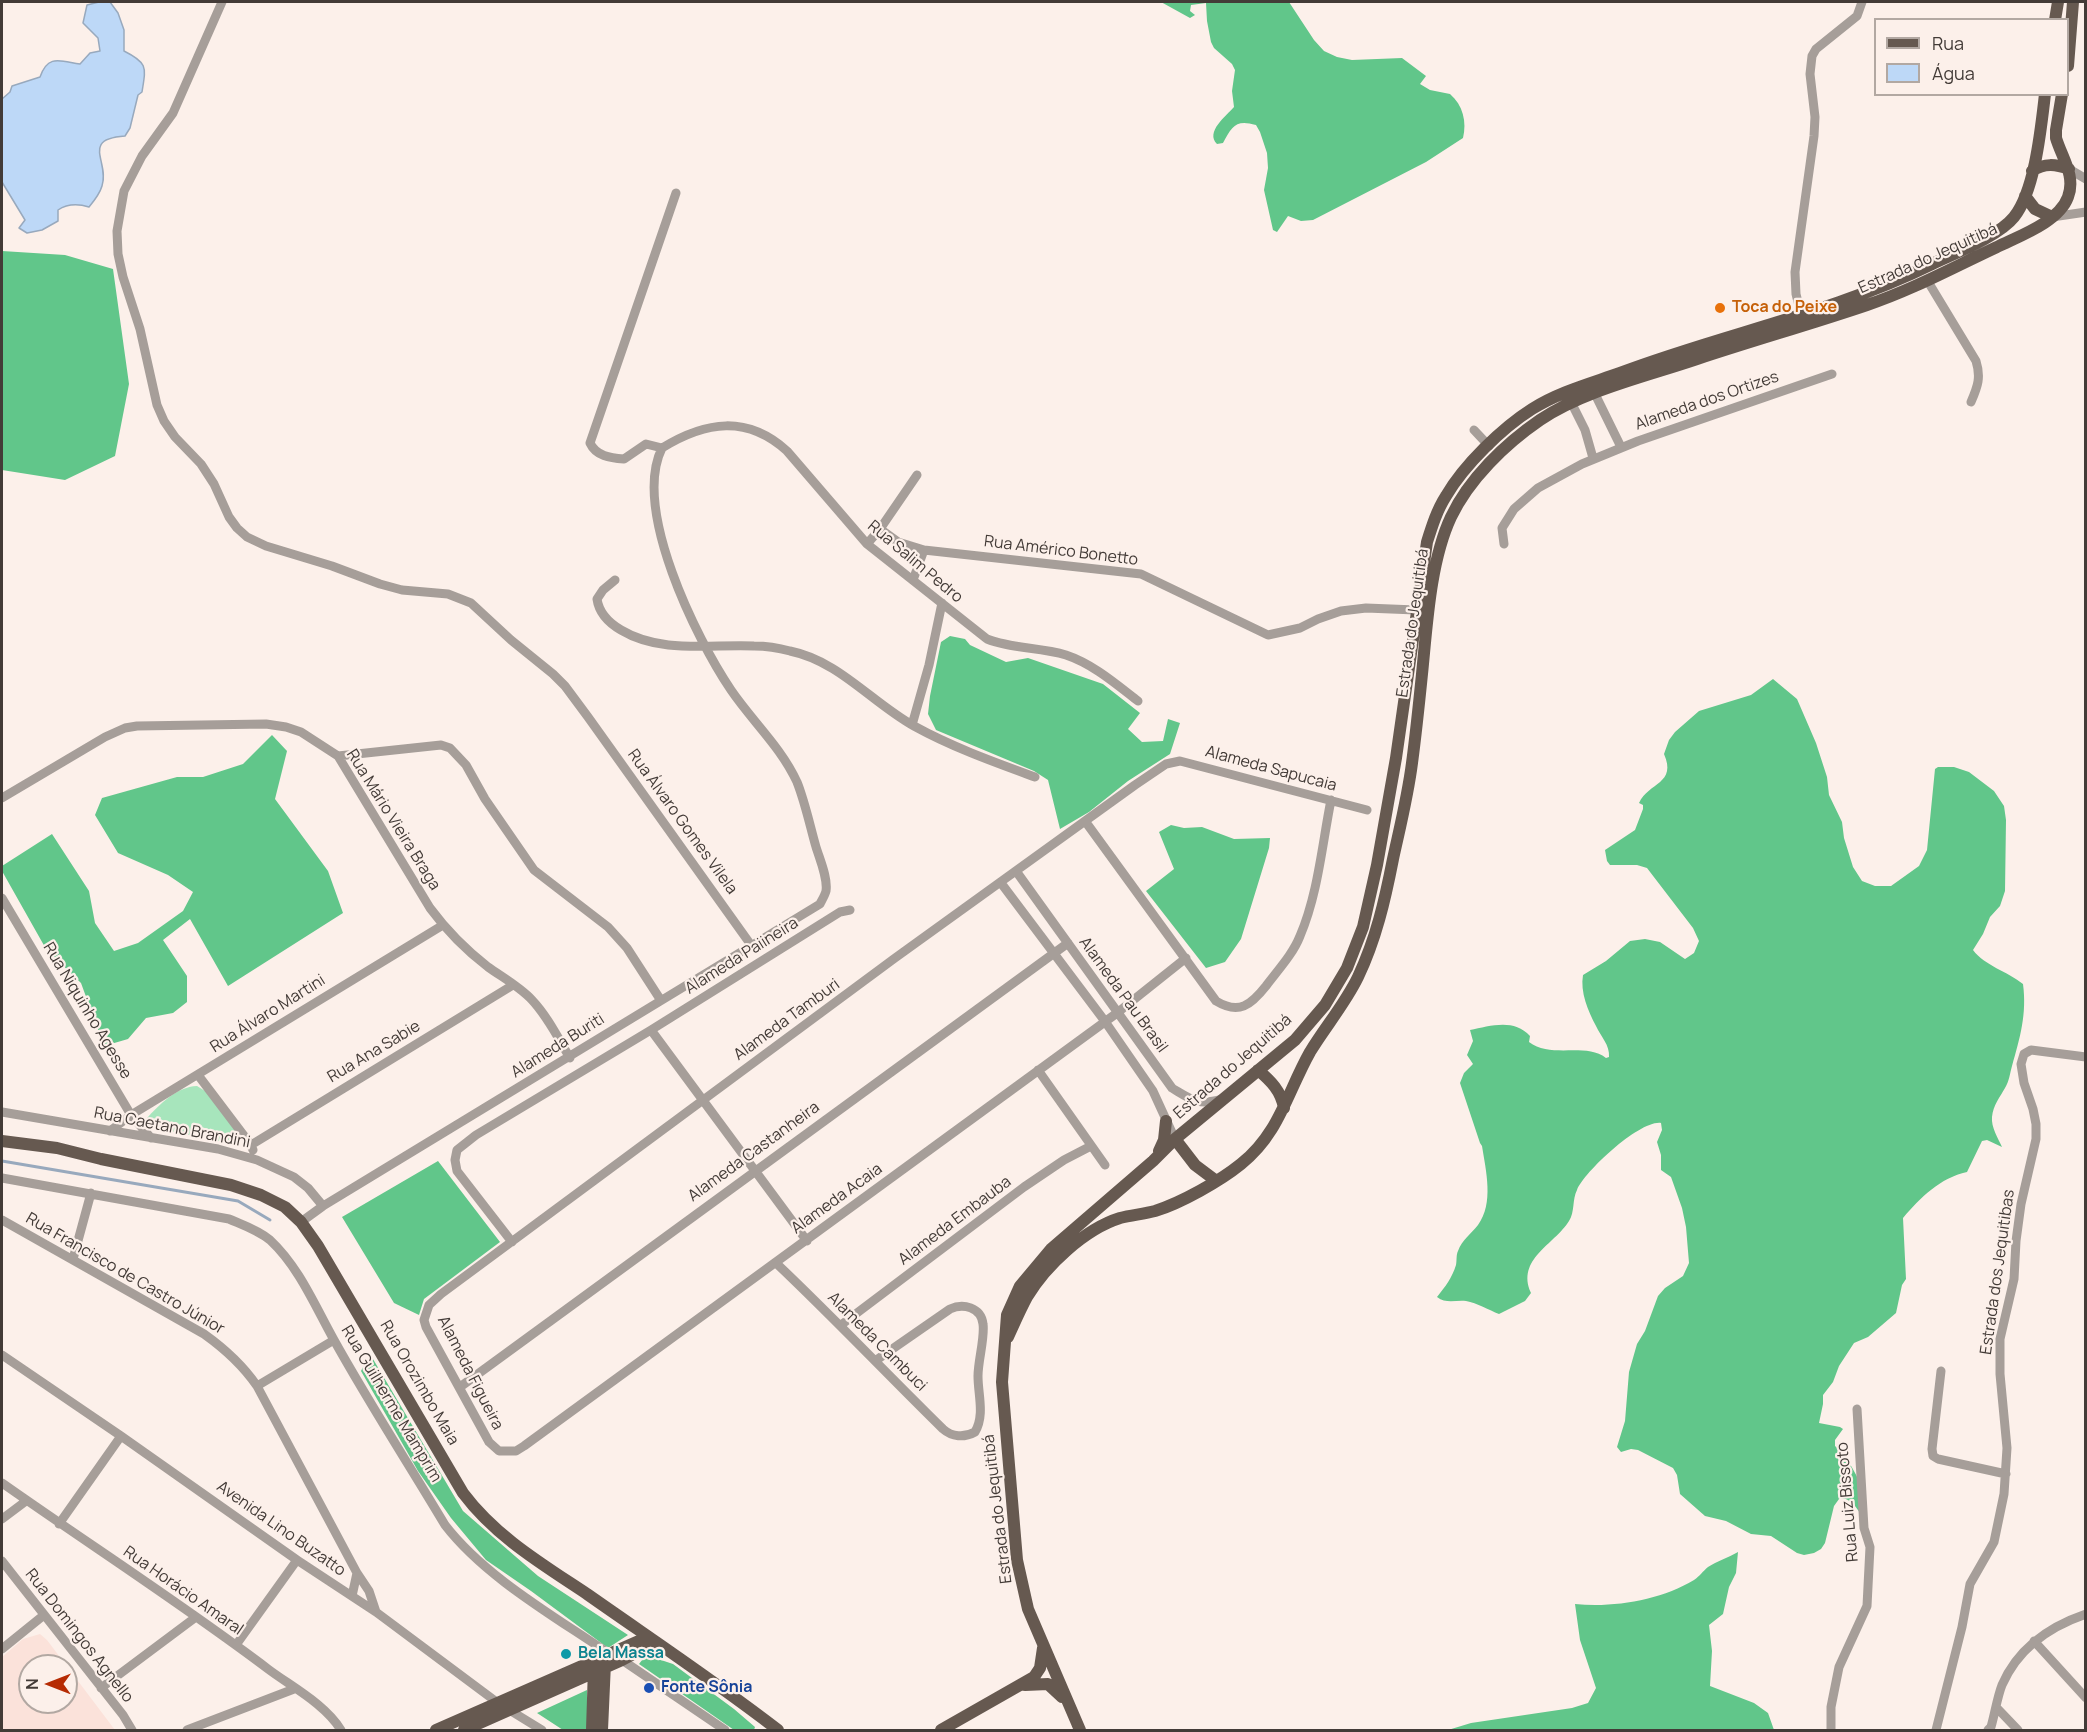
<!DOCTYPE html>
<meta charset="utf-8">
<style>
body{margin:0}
#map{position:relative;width:2087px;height:1732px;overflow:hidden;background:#fcf0ea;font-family:Manrope,sans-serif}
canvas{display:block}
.frame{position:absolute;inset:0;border:3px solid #433b37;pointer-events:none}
.legend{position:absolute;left:1874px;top:18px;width:195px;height:78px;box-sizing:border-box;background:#fcf0ea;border:2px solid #b2a8a2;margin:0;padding:8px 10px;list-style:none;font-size:18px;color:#433b37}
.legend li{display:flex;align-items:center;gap:12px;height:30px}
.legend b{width:30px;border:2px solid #b2a8a2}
.north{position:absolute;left:18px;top:1654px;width:60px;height:60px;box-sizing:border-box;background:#fcf0ea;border:2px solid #b2a8a2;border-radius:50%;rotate:270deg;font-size:16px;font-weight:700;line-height:24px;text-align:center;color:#433b37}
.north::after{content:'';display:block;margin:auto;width:21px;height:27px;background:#b62b03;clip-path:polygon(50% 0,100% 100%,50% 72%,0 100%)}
</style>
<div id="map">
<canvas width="2087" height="1732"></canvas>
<div class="frame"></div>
<ul class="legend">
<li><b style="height:8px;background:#665950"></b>Rua</li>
<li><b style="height:16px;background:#bdd8f7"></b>Água</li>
</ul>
<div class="north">N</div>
</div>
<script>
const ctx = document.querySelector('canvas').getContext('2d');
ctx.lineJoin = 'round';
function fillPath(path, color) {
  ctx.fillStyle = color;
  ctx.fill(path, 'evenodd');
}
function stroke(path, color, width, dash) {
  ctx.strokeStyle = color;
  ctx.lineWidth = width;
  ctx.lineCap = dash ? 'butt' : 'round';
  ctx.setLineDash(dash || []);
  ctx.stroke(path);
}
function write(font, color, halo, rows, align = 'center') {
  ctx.font = font + ' Manrope,sans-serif';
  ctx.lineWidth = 4.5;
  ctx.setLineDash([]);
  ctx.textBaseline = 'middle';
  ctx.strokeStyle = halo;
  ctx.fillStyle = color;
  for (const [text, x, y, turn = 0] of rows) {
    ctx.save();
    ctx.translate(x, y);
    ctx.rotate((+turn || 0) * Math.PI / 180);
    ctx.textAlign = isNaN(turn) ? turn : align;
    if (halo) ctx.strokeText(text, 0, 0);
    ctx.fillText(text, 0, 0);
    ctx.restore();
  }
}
fillPath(new Path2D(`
 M40,1634L47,1640L115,1730H2V1657L23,1639ZM30,1666H66V1702H30Z`), '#fbe2da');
fillPath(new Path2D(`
 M197,1086L210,1094L238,1134L236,1140L223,1142L151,1127L146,1119C160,1104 176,1087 197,1086Z`), '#a7e5bc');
fillPath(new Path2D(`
 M1161,2H1289L1314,40L1324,51L1337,57L1352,60L1402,58L1426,76L1420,84L1430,90L1450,94C1463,105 1467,122 1463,138L1426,162L1313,220L1301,221L1288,216L1277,232L1273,230L1264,190L1268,168L1267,153L1260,132L1256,125C1236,119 1232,126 1223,143L1217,144C1205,132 1226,116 1234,107L1232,91L1235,70L1232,64L1214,48L1211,42L1207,21L1206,3L1191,5L1190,11L1195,15L1190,18Z
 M2,251L65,255L113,269L129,384L115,456L65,480L2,470Z
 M950,636L965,639L970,645L1006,662L1028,658L1103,684L1140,713L1128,729L1142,742L1163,741L1168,719L1180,723L1170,754L1128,781L1089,812L1060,829L1048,780L1034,771L936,730L928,714L930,696L941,642Z
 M1773,679L1797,699L1816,743L1827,777L1829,795L1842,822L1844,838L1853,867L1862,881L1875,886H1891L1919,866L1927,850L1935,769L1938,767H1954L1969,772L1994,791L2004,806L2006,820L2005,891L2000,906L1990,917L1983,934L1973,950C1985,966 2007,971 2023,984C2027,1014 2020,1038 2012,1066C2010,1073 2009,1082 2005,1088C2000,1097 1993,1105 1992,1117C1991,1127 1998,1138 2002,1147L1987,1140L1982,1141L1967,1172C1940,1178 1921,1197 1903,1218L1906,1279L1902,1285L1896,1313L1868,1337L1854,1343L1839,1366L1833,1382L1823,1395V1404L1819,1423L1840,1427L1843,1429L1835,1440V1446C1847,1456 1860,1479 1864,1495C1866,1503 1865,1512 1865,1520C1858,1511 1851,1496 1839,1499L1834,1506L1825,1543L1821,1549L1814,1553L1804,1555L1797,1553L1771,1536L1751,1534L1726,1521L1705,1516L1680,1494L1677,1475L1673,1468L1638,1450L1631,1449L1621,1452L1617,1447L1625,1421L1629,1372L1637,1344L1645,1331L1658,1296L1665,1288L1683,1276L1689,1263L1686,1227L1682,1208L1671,1177L1661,1170V1155L1657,1142L1662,1130L1661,1123C1640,1120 1585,1171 1577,1190C1572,1200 1575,1212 1569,1221C1554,1245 1516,1259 1531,1293L1525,1301L1499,1314C1489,1310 1477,1303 1466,1301C1455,1300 1446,1304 1437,1297C1445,1287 1452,1278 1456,1265C1457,1260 1456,1255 1458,1251C1462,1240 1471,1234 1478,1225C1494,1203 1486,1171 1482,1146L1480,1143L1460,1083L1464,1073L1473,1064L1467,1055L1473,1041L1470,1030C1490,1026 1514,1018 1530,1036L1529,1042C1551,1059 1585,1042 1606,1058L1609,1057C1610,1045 1601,1037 1596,1026C1588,1011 1580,992 1583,975L1606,961L1630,941L1645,939L1660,942L1685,959L1694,953L1699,941L1693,928L1647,868L1637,865H1610L1607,861L1605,850L1635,830L1643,809V805L1639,803C1649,782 1677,784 1664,754L1669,740L1675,732L1699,711L1751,695Z
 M272,735L287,751L275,799L328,871L343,913L228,986L190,919L163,940L187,976V1002L173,1013L146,1018L128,1039L104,1046L81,983L46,949L2,871V866L52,834L89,891L95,923L114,951L138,943L183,911L193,892L168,875L118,853L95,815L102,798L177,777H203L243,764Z
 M1171,825L1184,828L1202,827L1234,839L1270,838L1269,848L1241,939L1225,962L1206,968L1146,891L1174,869L1159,832Z
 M438,1161L500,1242L424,1299L419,1315L394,1303L342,1217Z
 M370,1354L463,1511L538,1576L628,1635L608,1648L531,1591L486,1560L451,1518L418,1471L361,1371Z
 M1738,1552L1736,1573L1729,1587L1723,1614L1709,1625L1712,1651L1710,1686L1754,1703L1768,1713L1774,1730H1448L1471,1723L1572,1708L1588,1703L1596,1688L1580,1640L1575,1604C1614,1608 1661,1600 1694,1580C1700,1576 1703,1571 1708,1567C1717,1561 1728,1558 1738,1552Z
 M646,1655L673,1664L734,1709L755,1727L754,1730H734L639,1664Z
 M587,1690V1730H563L537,1713Z`), '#61c68a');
const water = new Path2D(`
 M99,2H110L118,13L124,30V51C148,63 146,67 142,92L138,95L130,128L125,136C80,139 110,162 102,186C100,193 94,201 89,207C79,204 67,204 58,210V221L42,230L27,233L19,228L25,220L2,182V99L10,92L12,86L40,77C48,54 60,61 80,64L90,53L100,51L98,38L83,23L87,5Z`);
fillPath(water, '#bdd8f7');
stroke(water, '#98a9bd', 1.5);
stroke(new Path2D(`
 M2,1161L238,1201L270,1220`), '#98a9bd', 3);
stroke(new Path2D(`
 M222,2L173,113L142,156L124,191L117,231L118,254L123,277L140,329L157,405L164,421L175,437L201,464L214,484L229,517L237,528L247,537L266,546L332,566L380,584L402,590L448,594L471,603L511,640L553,674L565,686L588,717L751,945
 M2069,169L2086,179
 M2052,217L2086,212
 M1927,280L1976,361C1981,377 1978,386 1971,402
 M1801,314L1796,294L1795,272L1814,136L1815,117L1810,74L1812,56L1816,49L1857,16L1862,2
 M1595,394L1621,447
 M1572,404L1585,430L1593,458
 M1474,430L1489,446
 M662,448C706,421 747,415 787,451L867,544L987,639C1012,649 1040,647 1066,655C1093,664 1116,684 1138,701
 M662,448L646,444L624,459C610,458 596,456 590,443L676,193
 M880,529L898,542L924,550L1141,574L1268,635L1300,628L1318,619L1341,611L1366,608L1416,610
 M867,544L880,529L917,475
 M1504,544L1502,528L1514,509L1538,488L1582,464L1638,441L1832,374
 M615,580L603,590L597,599C599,613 609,623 621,630C661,654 710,644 754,646C766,646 779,648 790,651C839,661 871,702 914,726C952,747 994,762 1035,777
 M913,580L924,550
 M912,725L929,665L942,603
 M338,756L441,745L450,748L466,765L485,799L534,870L608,927L627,948L660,999
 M2,798L105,737L125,728L137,726L266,724L286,727L301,732L338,756L430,908C447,931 466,950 488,967C502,977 520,987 532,1000C548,1017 558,1038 570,1058
 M1085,821L1216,1001C1239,1015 1251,1005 1266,986C1278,970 1293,954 1300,936C1318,894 1322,845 1331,800
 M1016,871L1172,1088C1192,1100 1198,1106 1222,1099
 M1001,883L1104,1020L1153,1091L1175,1139
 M2,898L131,1115L151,1138
 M1186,958L1117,1013L524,1446L516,1451H499L489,1442L426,1327L424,1320L429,1305L441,1294L895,958L1135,785L1166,764L1180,761L1367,810
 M651,1030L807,1241
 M1038,1070L1105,1165
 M198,1075L251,1145L253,1150
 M2,1112L218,1149L257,1160L294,1177L308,1188L323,1206
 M110,1131L131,1115L443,925
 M251,1145L513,985
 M2,1178L229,1219C243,1225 258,1230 270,1240C299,1267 315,1306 334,1340C369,1403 408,1463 445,1525C485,1577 554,1616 608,1653L622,1660L725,1730
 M2,1220L204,1334C225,1349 242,1364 257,1386L357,1573L369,1591L376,1612
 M301,1222L323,1206C489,1106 654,1004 820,904C822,900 825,895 826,891C828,878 820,860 816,847C810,826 805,802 797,782C781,747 752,721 731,690C696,638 632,509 662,448
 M512,1242L457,1171L455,1160L457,1150L476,1135L651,1030L840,912L850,910
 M73,1259L91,1193
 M776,1263C833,1317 887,1374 943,1429C952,1437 964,1438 975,1432C985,1415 978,1395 978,1376C978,1360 985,1338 983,1324C981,1307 963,1303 950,1309L875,1361
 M841,1325L1024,1187L1064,1160L1091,1146
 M2,1355L121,1436L297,1560L376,1612L498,1703L542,1730
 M1941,1371L1932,1449L1933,1456L1938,1459L2006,1474
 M257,1386L334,1340
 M460,1387L1068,943
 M2,1483C90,1545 182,1604 268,1669C292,1687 325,1704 341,1730
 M2,1519L26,1501
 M59,1524L121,1436
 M2,1561L123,1715L132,1730
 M352,1596L357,1573
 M2034,1641L2086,1698
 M236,1645L297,1560
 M2,1649L44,1615
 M101,1688L196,1617
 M1996,1707L2018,1730
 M187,1730L294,1689
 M1831,1730V1707L1839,1667L1867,1606L1870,1547L1864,1528L1857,1409
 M1936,1730L1962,1627L1970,1584L1994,1542L2004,1494L2007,1448L2000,1374V1339L2014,1279L2016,1241L2021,1204L2036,1139V1124L2033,1109L2024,1083L2021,1064L2024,1054L2031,1050L2086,1057
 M1988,1730L1991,1727C1995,1713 1997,1698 2002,1685C2018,1648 2048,1627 2086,1614`), '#a69e99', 9);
stroke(new Path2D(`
 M2055,20L2058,2
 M2068,66L2073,2
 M2032,171C2045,163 2055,164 2069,169
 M2025,196L2035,209L2052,217
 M1258,1070C1271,1081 1281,1091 1284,1108
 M1175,1139L1195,1165L1215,1180
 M2,1141L57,1148L101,1159L231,1185L261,1195L285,1207L301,1222L318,1246L463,1493C496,1537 542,1564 587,1594C651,1639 716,1682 778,1730
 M1159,1151L1164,1140L1166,1121
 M1008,1337C1014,1324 1020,1310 1027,1297C1046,1265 1085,1229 1120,1218C1132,1215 1144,1214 1155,1211C1181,1203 1220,1181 1241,1164C1279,1134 1287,1093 1310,1052C1325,1027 1345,1004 1358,977C1376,939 1385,900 1393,859C1400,827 1408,795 1412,763C1416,733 1419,704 1422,674C1427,625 1430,562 1451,517C1469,479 1505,444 1540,420C1585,390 1647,376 1697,359C1754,340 1811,324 1867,305C1912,290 1954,267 1997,247C2019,236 2059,222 2068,197C2076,176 2062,158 2056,138V130L2062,94
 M1025,1685L1048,1684L1062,1697
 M436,1730L648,1637
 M464,1730L622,1660L656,1642
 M592,1730L594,1667
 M602,1730L605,1663
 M941,1730L1034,1677L1040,1668L1043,1648
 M1080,1730L1028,1609L1017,1560L1002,1382L1007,1315L1020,1286L1051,1249L1153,1161L1175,1139L1295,1040L1325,1005L1347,968L1363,927L1377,865L1396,758L1427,542C1432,526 1437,510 1446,496C1464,465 1502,428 1532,409C1559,392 1589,384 1620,373C1723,334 1833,313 1932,264C1955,253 1999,236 2014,217C2035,191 2041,128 2045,94`), '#665950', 12);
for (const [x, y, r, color] of [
 [1720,308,6,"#e8710a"],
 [566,1654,6,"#0f9aa8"],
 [649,1688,6,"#1a4fb4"]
]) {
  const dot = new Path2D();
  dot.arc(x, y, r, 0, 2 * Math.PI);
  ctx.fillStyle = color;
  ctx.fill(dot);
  stroke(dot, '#fcf0ea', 2);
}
write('16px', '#433b37', '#fcf0ea', [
 ["Estrada do Jequitibá",1928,259,-24],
 ["Alameda dos Ortizes",1707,401,-19],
 ["Rua Américo Bonetto",1061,551,7],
 ["Rua Salim Pedro",915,562,40],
 ["Estrada do Jequitibá",1413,623,-82],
 ["Alameda Sapucaia",1271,769,15],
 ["Rua Mário Vieira Braga",393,820,58],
 ["Rua Álvaro Gomes Vilela",682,822,54],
 ["Alameda Paiineira",742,956,-32],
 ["Alameda Pau Brasil",1123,995,54],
 ["Rua Niquinho Agesse",87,1011,59],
 ["Rua Álvaro Martini",268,1014,-32],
 ["Alameda Tamburi",787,1020,-36],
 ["Alameda Buriti",558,1046,-32],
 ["Rua Ana Sabie",374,1052,-31],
 ["Estrada do Jequitibá",1233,1067,-41],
 ["Rua Caetano Brandini",172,1128,11],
 ["Alameda Castanheira",754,1152,-36],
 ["Alameda Acaia",837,1199,-36],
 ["Alameda Embauba",955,1221,-37],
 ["Estrada dos Jequitibas",1998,1272,-82],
 ["Rua Francisco de Castro Júnior",125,1274,30],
 ["Alameda Cambuci",877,1342,45],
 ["Alameda Figueira",470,1373,63],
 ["Rua Orozimbo Maia",419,1383,60],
 ["Rua Guilherme Mamprim",391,1404,59],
 ["Rua Luiz Bissoto",1848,1502,-95],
 ["Estrada do Jequitibá",998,1509,-97],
 ["Avenida Lino Buzatto",281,1529,35],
 ["Rua Horácio Amaral",183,1591,35],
 ["Rua Domingos Agnello",79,1636,52]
]);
write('bold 16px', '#c56008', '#fcf0ea', [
 ["Toca do Peixe",1732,308]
], 'left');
write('bold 16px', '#0d838f', '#fcf0ea', [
 ["Bela Massa",578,1654]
], 'left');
write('bold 16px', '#164399', '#fcf0ea', [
 ["Fonte Sônia",661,1688]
], 'left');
</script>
